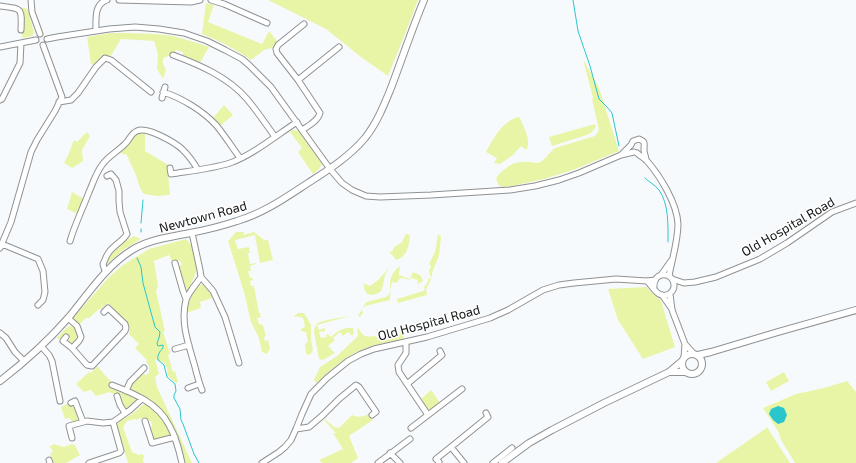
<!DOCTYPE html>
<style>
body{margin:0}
canvas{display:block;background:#f7fafc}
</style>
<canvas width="856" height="463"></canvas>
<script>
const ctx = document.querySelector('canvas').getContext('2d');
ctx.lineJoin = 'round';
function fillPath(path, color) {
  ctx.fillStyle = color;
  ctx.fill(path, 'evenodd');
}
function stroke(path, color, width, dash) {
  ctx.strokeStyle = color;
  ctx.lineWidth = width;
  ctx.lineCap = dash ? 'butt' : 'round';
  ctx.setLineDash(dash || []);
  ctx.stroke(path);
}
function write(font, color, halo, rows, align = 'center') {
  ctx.font = font + ' "Exo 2",sans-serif';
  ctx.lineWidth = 3;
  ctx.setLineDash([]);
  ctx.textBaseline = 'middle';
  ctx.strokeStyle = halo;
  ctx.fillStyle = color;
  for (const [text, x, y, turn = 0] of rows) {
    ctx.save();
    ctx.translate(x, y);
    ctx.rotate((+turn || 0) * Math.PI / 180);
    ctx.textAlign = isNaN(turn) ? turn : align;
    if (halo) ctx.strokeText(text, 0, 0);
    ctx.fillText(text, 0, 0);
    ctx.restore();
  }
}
fillPath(new Path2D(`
 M268,0H418L409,24L388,76L361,57L326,29Z
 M206,3L214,5L208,22L262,44L269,31L278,42L272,48L264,50L251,60C235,49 220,41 202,34Z
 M19,7L28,9L34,33L32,36L22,38L24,14Z
 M110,33C131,33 153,33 173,36C185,39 198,43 209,47L200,63L192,59L183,57V52L176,50L175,54L163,58V64L166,70L163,79L157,69L158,54L154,41L121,39L110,57L103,56L102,58L95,65L91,64L87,37Z
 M583,59L599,88L619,151L573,170L544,179L512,186L501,187L498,184L496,178C505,167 514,160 529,162C532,162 535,163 538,163C544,162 549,152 555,148L595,136L599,130L592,99L593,98Z
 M224,105L233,115L220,126L213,118Z
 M519,117L521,120C524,128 532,142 526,150L521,146L513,155L500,164L494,163L497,158L486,152C493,139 503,120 519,117Z
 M595,124L596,127L592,132L587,135L552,146L549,137Z
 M292,130H295L297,131L298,130L322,164L319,169L313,174L298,152L302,148L290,132Z
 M87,132L90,136L82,150L83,161L72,168L64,163L69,153L73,142L75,140L77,142Z
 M140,133L145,134V151L170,166L168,173L170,195L157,196L144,194C138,186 139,182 135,173C132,166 129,161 127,155L117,152L135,134Z
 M72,192L84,199L78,214L67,209Z
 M236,232H244L243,235L254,232L264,240H268L273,260L260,263L255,235L235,240L238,249L249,247L250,253H248L250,264L256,263V264L250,266L251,271H248L250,278H253V280L250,281L251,286H254L259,313H260L261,317L257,318L259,324L263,325L266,336L264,337L265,341L268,340L270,348L267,354L262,352L259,338L251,322L244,292L228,241Z
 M406,234H408L410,236C409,246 407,257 396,260L394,257L389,252L393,251V248L402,242Z
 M438,234L441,237L439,256L433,270L431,279L426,290L427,295L398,303L397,299L423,291L425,289L424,287L428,282V279L431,278L429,271L431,266L429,264L435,252Z
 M134,236L141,239L123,250L106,265L105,264C112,249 119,244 134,236Z
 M186,239L192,246L197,270L188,291L186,290L179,267L182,264L179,260L172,262L169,255L154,261L158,286L156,291L165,331L163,332L170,353L168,355L173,372L175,371L178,382L176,383L168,376L167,368L164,363L155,359L159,374L155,377L157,387L192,463H185C178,440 173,419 154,403C151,401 149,399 146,398C141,394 134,394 130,389C131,383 137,375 144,374L146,375L149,373V366L146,362L147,360L135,348L139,344L129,334L130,329L129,325L108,303L101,309H99L89,318H86L79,325L73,318L109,277L123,265L149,249Z
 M400,266L399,275L410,279L413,272L420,275L423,280L422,282L417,284L418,280L411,278L410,280L402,278L399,279L397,283L392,282C391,285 390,297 390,300L365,306L362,309L363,313L360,317H359L358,316L366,302L386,297C387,296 390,294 390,292C391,290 390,288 390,285C390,277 393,271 400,266Z
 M389,268L385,275L382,290C379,294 371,296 367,294L366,291L365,292L363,282L365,285L366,284L370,286L378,280Z
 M202,284C208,287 210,292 212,298L200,302L201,308L186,313C189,304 192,288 202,284Z
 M646,287L661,301L675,347L643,359L618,320L608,289Z
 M298,313H304L311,325V340L313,350L310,355L306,354L305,344L308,342L306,332L301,331V329L305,327L303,318L299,317L298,316L295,317L294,316Z
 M350,316L317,325L319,330L325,328V331L319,332L321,338L327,337L326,335L328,334L331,337C337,331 344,327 353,328L354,333L352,336L348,332L343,336L340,332L333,338L335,340L328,346L335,353L323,360L319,359L314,332C314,329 315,325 318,323C323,320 344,317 350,316Z
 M71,326L76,330L77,338L71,344L68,342L70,338L66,335L60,340L57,338L67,327Z
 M357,326C362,335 364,338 375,336L377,337V340L400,335V332L402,331L404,339C391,342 377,344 364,349C344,356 331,371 316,383L314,380L320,367L337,356L356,338L358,335Z
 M97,366C102,371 106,377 111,381L108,387L134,398L136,399V401L128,409H126L121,401V395L113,394L110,392L96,396L91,390L84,392L76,384L89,372L91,373Z
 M784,372L789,381L771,391L766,382Z
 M847,381L856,392V463H795L781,440L778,431L763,408L796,394L824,388Z
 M431,390L440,403L430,410L428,409L421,399Z
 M70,402L72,407H75C78,410 80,417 79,421L74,423L72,422L70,418L65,419L61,407Z
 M145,403C158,411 164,420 171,434L169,435L155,440L153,439L149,429L152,426L151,421L143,420L141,418L136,420L135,419L127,421L123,427L132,452L139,455L143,454L144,457L143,460L144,463H128L124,450L117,424L120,421L132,414Z
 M368,414L373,420L349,436L358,458L351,463H322L319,460L343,449L333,433H336L324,420L325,419L334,427L339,428L352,415C358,418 363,417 368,414Z
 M767,427L790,463H716L765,429Z
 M53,444L64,447L72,444L75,445L80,455L66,463H53V460L50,454L53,451L49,446H52Z`), '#e8f5a7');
fillPath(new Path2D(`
 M778,406L784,408L787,415L784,422L778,424L773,420L769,414L771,409Z`), '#2bc5cc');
stroke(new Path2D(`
 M573,0L578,31L590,66L599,99L607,107L612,113L619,146
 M645,178C649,182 655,185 659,190C669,204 668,226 668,242
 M141,223L143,200
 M141,232V229
 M137,258L141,267L143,283L155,327L160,332L159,338L157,343L158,346L163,345V348C160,351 157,355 158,360L164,365L167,377L175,384L176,391L174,395V398L180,409L181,420L183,424L194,454L199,463`), '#2bc5cc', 1);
const minor = new Path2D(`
 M31,0L32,12L40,34
 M119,0L191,2L200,0
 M211,0L224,4L267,23
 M0,6C22,9 22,7 21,30
 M96,31C96,19 94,4 107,0
 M47,39L57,37L109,29L135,27L159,29L184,33L207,41L225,50L242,59L249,65L271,87L330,169L342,183L352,190L366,196L380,197L431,195L510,190L535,186L559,180L579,173L621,155L634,152
 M0,47L36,40
 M173,55C200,65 228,77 247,99C257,111 266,124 275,137
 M298,80L339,47
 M163,92C182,98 203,111 216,125C225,136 232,147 240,158
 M162,98L165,87
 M0,100L2,99L20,63L21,43
 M59,102L71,100L78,93L96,67L105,58L111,60L151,92
 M302,130C308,126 318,121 320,113L298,80L277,53L276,49L278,45L304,24
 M637,153C640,156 644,158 647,161C660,176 677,203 678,224C678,241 672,259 669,276
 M621,155L631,145L633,141L639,139C646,142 644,143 644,150C644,153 646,157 646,160
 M170,168L171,174C190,171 211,169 230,163C251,156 277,135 297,122
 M192,233L200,270L201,277L213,291L225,317L239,363
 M70,241C75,224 83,208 89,192C93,183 96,173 102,165C108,156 117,152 125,144C129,141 131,133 137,131C147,126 176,143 183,150C189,156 194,163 198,170
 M2,244L38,259L43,271L45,292L43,300L38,305
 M0,248L11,222L31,152L37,140L55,111L62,97L43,45
 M175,263L183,291L186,299
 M106,272L104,268L103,264C105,260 106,256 109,252C114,245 123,241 127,234L120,212L119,201V191L116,180L111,174L107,176
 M661,275L671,261
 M201,277C197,283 188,293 186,300C180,323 189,345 195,367C197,375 199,383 202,390
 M672,279L684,283L695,282L716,277L760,259L787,243L832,212L856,203
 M647,281C653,287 659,300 669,294C672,292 674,289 674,286C675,272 653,270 654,287
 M670,294L672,310L685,344L694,354
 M662,295L672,309
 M68,318L77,326L81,337L79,341L72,348L87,365L92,366L125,331L126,328L125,324L108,308L104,312
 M0,333L6,338L15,352L24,361
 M66,337L63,341L72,348
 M406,342V353L398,365L399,372L428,415
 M41,346L49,355L52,361L60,401
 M175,349L189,345
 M684,358L685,344
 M407,384L442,355L440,351
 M112,385C133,393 158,403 169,425C176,437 179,450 182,463
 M188,388L199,384
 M126,391L130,382L144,368
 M117,396L120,405L125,413
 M71,403L75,401L83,422
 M145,421L152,443L175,437
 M411,428L462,389
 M296,429L309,427L323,415L339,399L356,385L359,387L376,412L372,415
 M72,438L69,426L87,421L103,423L113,422L130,410L142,399
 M390,453L400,463
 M49,460L50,463
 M439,462L436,459L451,447
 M89,463L119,453L121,451L113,422
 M262,463L279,452L285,447L291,440L296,429L302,414L311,394L327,378L348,361L361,354L374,349L427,337L490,318L508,310L543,290L559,285L574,283L616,279L647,281L655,280
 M378,463L410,439
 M464,463L451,447L488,417L486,413
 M493,463L512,448`);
const major = new Path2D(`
 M682 364a10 10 0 1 1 20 0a10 10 0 1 1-20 0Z
 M698,355L711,352L778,332L856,310
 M669,372H686
 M0,381C25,362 48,341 69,317C88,294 106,266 132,250C150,239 171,237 190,233C206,230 222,226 237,221C264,213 285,198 308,183C328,170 349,157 365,138C377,123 384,105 391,88C402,59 412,29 424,0
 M502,463L529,443L552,430L604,403L669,372L682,361`);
stroke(minor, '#8f9294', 7);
stroke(major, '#8f9294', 8);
stroke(minor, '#fff', 5);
stroke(major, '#fff', 6);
write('13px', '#131415', '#fff', [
 ["Newtown Road",203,217,-15],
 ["Old Hospital Road",788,227,-30],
 ["Old Hospital Road",429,323,-15]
]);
</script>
